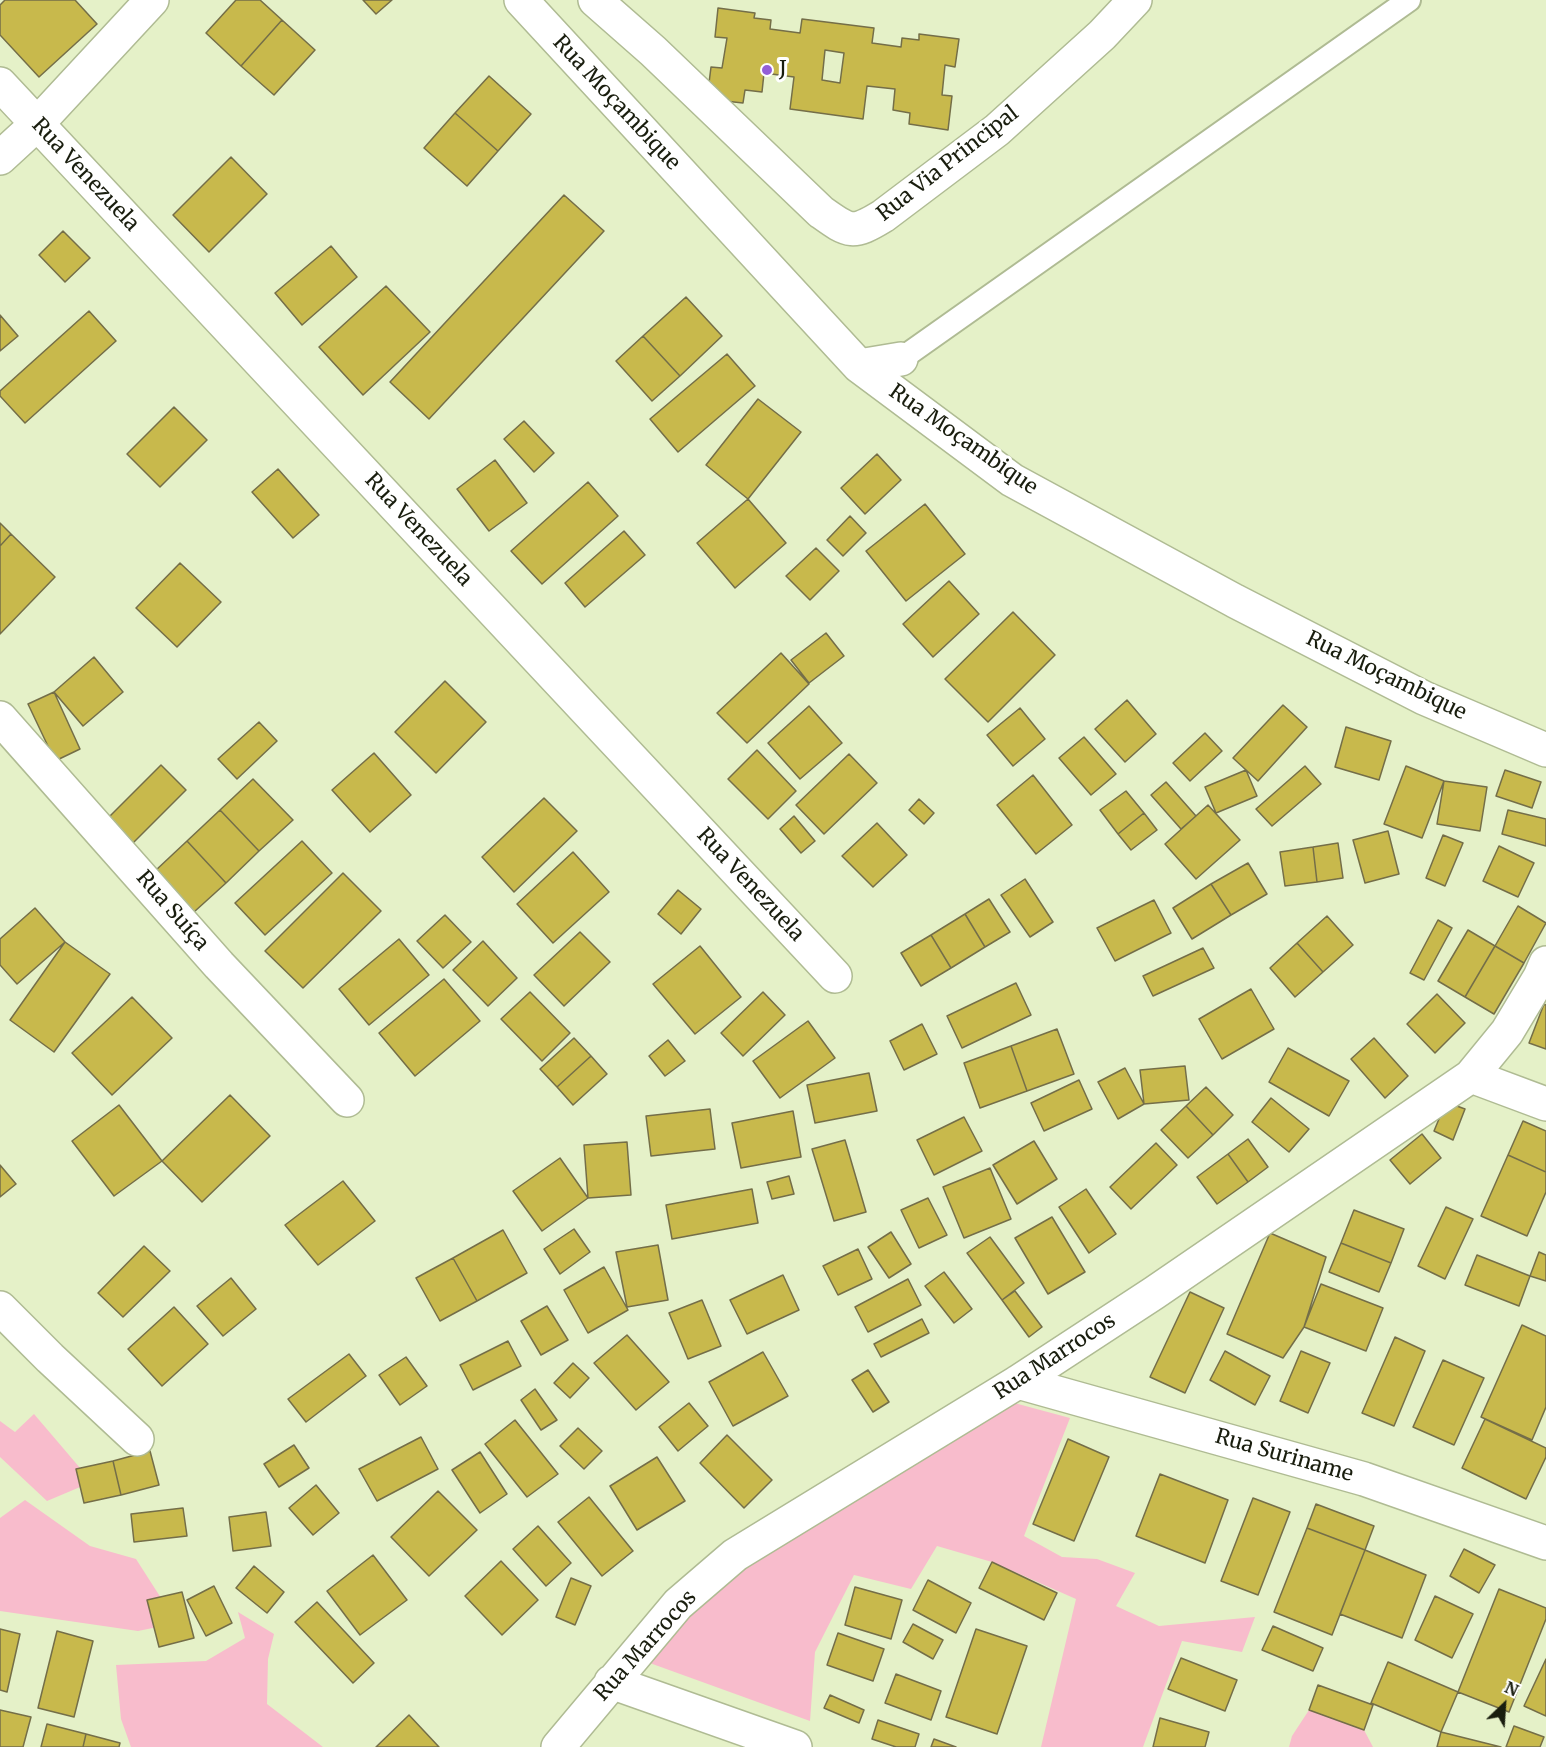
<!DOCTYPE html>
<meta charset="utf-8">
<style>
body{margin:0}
#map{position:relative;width:1546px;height:1747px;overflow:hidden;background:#e5f1c8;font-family:Merriweather,serif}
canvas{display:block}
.north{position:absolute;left:1474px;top:1675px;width:60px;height:60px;-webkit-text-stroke:4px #fff;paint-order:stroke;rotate:25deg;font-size:16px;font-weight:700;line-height:24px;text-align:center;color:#191d0e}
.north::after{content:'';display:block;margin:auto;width:21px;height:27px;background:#191d0e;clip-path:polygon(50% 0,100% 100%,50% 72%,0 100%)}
</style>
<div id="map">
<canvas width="1546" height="1747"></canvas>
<div class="north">N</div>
</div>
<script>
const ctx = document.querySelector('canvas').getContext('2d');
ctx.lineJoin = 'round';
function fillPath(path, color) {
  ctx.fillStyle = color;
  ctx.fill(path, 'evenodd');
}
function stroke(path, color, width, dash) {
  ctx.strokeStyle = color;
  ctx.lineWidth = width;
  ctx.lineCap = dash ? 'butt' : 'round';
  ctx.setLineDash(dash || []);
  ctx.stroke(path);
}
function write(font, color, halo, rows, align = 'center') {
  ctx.font = font + ' Merriweather,serif';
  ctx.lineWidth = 6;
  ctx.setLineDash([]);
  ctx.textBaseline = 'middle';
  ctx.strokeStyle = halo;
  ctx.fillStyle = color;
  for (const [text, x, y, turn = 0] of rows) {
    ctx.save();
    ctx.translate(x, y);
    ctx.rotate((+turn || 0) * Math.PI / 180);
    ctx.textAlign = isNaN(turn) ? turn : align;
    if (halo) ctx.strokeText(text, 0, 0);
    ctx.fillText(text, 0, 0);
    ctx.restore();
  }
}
fillPath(new Path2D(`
 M992,1397L1070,1418L1024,1536L1062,1557L1097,1559L1135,1573L1116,1606L1159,1626L1255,1617L1242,1652L1182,1641L1143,1747H1041L1076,1599L992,1562L937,1546L911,1589L854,1575L815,1652L810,1721L647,1662L722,1580Z
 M34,1414L92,1482L47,1501L0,1457V1421L15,1432Z
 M25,1500L90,1546L136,1559L177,1623L138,1631L0,1611V1518Z
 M238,1612L274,1634L268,1659L267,1704L323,1747H131L121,1719L116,1665L206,1661L245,1638Z
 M1309,1710L1364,1730L1373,1747H1289L1292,1736Z`), '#f8bccc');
const building = new Path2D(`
 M5,0H75L97,24L39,77L0,35V5Z
 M236,0H260L282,20L241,66L206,33Z
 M363,0H392L376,14Z
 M718,8L755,13L754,18L771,20L770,29L800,33L802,19L874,28L872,43L901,47L902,38L919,40V34L959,39L955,67L945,65L942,95L952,96L948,130L909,124L910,113L893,110L895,89L867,86L863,119L790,109L794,77L764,73L762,92L745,90L743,103L707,99L711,67L722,68L727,38L715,37ZM825,50L844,53L840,83L822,80Z
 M282,20L315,50L274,95L241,66Z
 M489,76L531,114L498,151L455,113Z
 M455,113L498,151L467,186L424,148Z
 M231,157L267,194L209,252L173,215Z
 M564,195L604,231L429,419L390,382Z
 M63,231L90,258L65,282L39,255Z
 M331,246L357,277L302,325L275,293Z
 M386,286L430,332L363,395L319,347Z
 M686,297L722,336L680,376L643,336Z
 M89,311L116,341L25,423L0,396V391Z
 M0,315L18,336L0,351Z
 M643,336L680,376L652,401L616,361Z
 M727,354L755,386L678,452L650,419Z
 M758,399L801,432L748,499L706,465Z
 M174,407L207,440L160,487L127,454Z
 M524,421L554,453L534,472L504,439Z
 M877,454L901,480L865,514L841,488Z
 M495,460L527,503L489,531L457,489Z
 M278,469L319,515L293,538L252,492Z
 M588,482L618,516L542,584L511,551Z
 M748,499L786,543L735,588L697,543Z
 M925,504L965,554L906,601L866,551Z
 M850,516L866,533L843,556L827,540Z
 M0,523L11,534L0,546Z
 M624,531L645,555L585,607L565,583Z
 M11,534L55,577L0,634V546Z
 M816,548L839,571L810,600L786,576Z
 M180,563L221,602L177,647L136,608Z
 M949,581L979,614L933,657L903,624Z
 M1013,612L1055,655L988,722L945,679Z
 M826,633L844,656L809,683L791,660Z
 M781,653L809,684L747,743L717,713Z
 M94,657L123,692L83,726L54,692Z
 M445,681L486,722L436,773L395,732Z
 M54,692L80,749L55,761L28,704Z
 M1127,700L1156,734L1125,762L1095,729Z
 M1283,705L1307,727L1258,781L1233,758Z
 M809,706L842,743L800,779L768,743Z
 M1020,708L1045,739L1013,766L987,735Z
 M259,722L277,741L237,779L218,759Z
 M1346,727L1391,741L1379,780L1335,767Z
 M1205,733L1222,751L1190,781L1173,763Z
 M1084,737L1116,774L1091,795L1059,758Z
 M757,750L796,791L768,819L728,779Z
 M374,753L411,795L370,832L332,790Z
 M849,754L877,783L824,834L796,805Z
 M161,765L186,790L133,843L108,818Z
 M1305,766L1321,784L1272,826L1256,809Z
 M1406,766L1444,781L1422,838L1384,824Z
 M1246,770L1257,796L1216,813L1205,787Z
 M1505,770L1541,782L1532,808L1496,796Z
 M1033,775L1072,825L1036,854L997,805Z
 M253,779L293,820L259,851L220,810Z
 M1444,781L1487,787L1480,831L1437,824Z
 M1166,782L1196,816L1181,829L1151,795Z
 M1126,791L1144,813L1118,834L1100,810Z
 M544,798L577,831L514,892L482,857Z
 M919,799L934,813L924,824L909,810Z
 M1208,805L1240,840L1196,879L1165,844Z
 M220,810L259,851L226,883L187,841Z
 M1508,810L1546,819V846L1502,834Z
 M1144,813L1157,830L1131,850L1118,834Z
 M794,816L815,841L801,853L780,829Z
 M877,823L907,855L873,887L842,856Z
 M1388,831L1399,874L1365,883L1353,840Z
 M1443,835L1463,843L1445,886L1426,878Z
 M187,841L226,883L194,912L155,871Z
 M302,841L332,873L265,935L235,903Z
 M1338,843L1343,878L1317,882L1313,847Z
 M1499,846L1534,863L1518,897L1483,881Z
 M1313,847L1317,882L1285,886L1280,852Z
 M573,852L609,892L553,943L517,904Z
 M1248,863L1267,894L1231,915L1211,884Z
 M343,873L381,911L303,988L265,951Z
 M1025,879L1053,922L1030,937L1001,895Z
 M1211,884L1231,915L1192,939L1173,908Z
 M678,890L701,909L681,934L658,914Z
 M989,899L1010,932L985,947L965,914Z
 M1154,900L1171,933L1115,961L1097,928Z
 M1518,906L1546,923L1524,963L1495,946Z
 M35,908L65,942L17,984L0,965V939Z
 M965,914L985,947L951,968L931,935Z
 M445,915L471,942L443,968L417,941Z
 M1327,916L1353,945L1323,972L1297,943Z
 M1438,920L1452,928L1424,980L1410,973Z
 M1468,930L1495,946L1465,997L1438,981Z
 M580,932L610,962L564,1006L534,975Z
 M931,935L951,968L921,986L901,953Z
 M399,939L429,975L369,1025L339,989Z
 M483,941L517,978L488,1006L453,970Z
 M65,942L110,974L54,1052L10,1020Z
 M1297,943L1323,972L1295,997L1270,968Z
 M700,946L741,997L695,1034L653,984Z
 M1495,946L1524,963L1494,1014L1465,997Z
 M1203,948L1214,968L1153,996L1143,976Z
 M444,979L480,1021L415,1076L379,1033Z
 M1016,983L1031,1015L962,1048L947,1016Z
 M1251,989L1274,1029L1222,1059L1199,1019Z
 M530,992L570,1033L542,1061L501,1019Z
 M763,992L785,1015L743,1056L721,1033Z
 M1437,994L1465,1023L1435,1053L1407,1024Z
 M132,997L172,1038L112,1095L72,1053Z
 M1544,1004L1546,1005V1049L1529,1043Z
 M808,1021L835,1058L780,1098L753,1061Z
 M922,1024L937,1054L904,1070L890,1041Z
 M1057,1029L1074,1074L1027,1091L1011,1046Z
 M574,1038L591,1056L557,1087L540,1069Z
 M1374,1038L1408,1076L1385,1098L1351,1059Z
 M668,1040L685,1061L665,1076L649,1056Z
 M1011,1046L1027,1091L980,1108L964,1063Z
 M1288,1048L1349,1081L1329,1116L1269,1082Z
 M591,1056L607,1074L573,1105L557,1087Z
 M1185,1066L1189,1100L1144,1104L1140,1070Z
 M1125,1068L1144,1104L1118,1119L1098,1082Z
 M869,1073L877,1111L815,1123L807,1085Z
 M1079,1080L1092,1109L1044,1131L1031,1103Z
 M1206,1087L1233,1115L1213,1135L1186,1106Z
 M230,1095L270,1136L202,1202L162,1161Z
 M1271,1098L1309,1129L1289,1152L1252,1122Z
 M1446,1102L1465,1109L1453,1140L1434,1131Z
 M119,1105L162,1161L114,1196L72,1141Z
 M1186,1106L1213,1135L1188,1158L1161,1130Z
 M710,1109L715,1149L651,1156L646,1116Z
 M793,1111L801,1157L741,1168L732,1123Z
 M964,1117L982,1151L934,1175L917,1140Z
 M1523,1121L1546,1131V1172L1508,1155Z
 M1422,1134L1441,1158L1410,1184L1390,1160Z
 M1248,1139L1268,1167L1248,1182L1228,1154Z
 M845,1140L866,1212L834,1221L812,1149Z
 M1034,1141L1057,1179L1017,1204L993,1165Z
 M627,1142L631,1195L588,1198L584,1145Z
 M1156,1143L1177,1165L1131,1209L1110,1187Z
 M1228,1154L1248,1182L1217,1204L1197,1177Z
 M1508,1155L1546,1172V1192L1527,1236L1481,1216Z
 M560,1158L588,1198L542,1231L513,1191Z
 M0,1165L16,1184L0,1197Z
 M990,1168L1011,1219L964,1238L943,1187Z
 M789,1176L794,1194L772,1199L767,1182Z
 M343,1181L375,1221L318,1265L285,1225Z
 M752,1189L758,1223L672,1239L666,1205Z
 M1086,1189L1116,1234L1089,1253L1059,1207Z
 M928,1198L947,1235L919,1248L901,1210Z
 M1446,1207L1473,1219L1445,1279L1418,1266Z
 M1354,1210L1404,1229L1391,1263L1341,1243Z
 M1052,1217L1085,1272L1048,1294L1015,1238Z
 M574,1229L590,1252L560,1274L544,1249Z
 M503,1230L527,1273L477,1301L453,1258Z
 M891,1232L911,1264L889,1278L868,1247Z
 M1270,1233L1326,1257L1304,1327L1283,1358L1227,1334Z
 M990,1237L1024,1283L1002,1300L967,1253Z
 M1341,1243L1391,1263L1379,1292L1329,1272Z
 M658,1245L668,1300L627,1307L616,1252Z
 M144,1246L170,1271L123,1317L98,1293Z
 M858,1249L872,1279L838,1295L823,1266Z
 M1539,1252L1546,1255V1281L1530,1276Z
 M1477,1255L1530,1276L1519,1306L1465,1285Z
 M453,1258L477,1301L440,1321L416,1278Z
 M604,1267L628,1310L588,1333L564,1290Z
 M944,1272L972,1309L954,1323L925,1286Z
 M783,1275L799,1310L747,1334L730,1300Z
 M231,1278L256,1309L223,1336L197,1306Z
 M908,1279L921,1305L868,1332L855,1307Z
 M1321,1284L1383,1308L1366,1351L1304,1327Z
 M1015,1291L1042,1327L1029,1337L1002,1300Z
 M1190,1292L1224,1308L1185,1393L1150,1377Z
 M702,1300L721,1346L688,1359L669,1313Z
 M547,1306L568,1340L541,1355L521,1321Z
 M174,1307L208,1344L162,1386L128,1349Z
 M922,1319L929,1333L881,1357L874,1344Z
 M1522,1325L1546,1336V1407L1532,1440L1481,1417Z
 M627,1335L669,1382L636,1410L594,1363Z
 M1395,1337L1425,1351L1394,1426L1362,1413Z
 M508,1341L521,1366L473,1390L460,1365Z
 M1225,1351L1270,1376L1255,1405L1210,1380Z
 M1301,1351L1330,1363L1308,1413L1280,1401Z
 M763,1352L788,1396L733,1426L709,1382Z
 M349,1354L366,1376L306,1422L288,1399Z
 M406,1357L427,1386L400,1405L379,1375Z
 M1443,1360L1484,1378L1454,1445L1413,1427Z
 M573,1363L589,1378L570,1398L554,1383Z
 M868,1370L889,1402L873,1412L852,1380Z
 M535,1389L557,1420L541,1430L521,1400Z
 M689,1403L708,1426L678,1451L659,1427Z
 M1485,1419L1546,1448V1457L1526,1499L1462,1468Z
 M515,1420L558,1474L527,1497L485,1444Z
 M578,1428L602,1451L584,1469L560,1446Z
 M727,1435L772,1480L744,1508L700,1463Z
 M421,1437L438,1469L377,1501L359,1469Z
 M1068,1439L1109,1457L1074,1541L1033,1524Z
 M294,1445L309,1468L279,1487L264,1464Z
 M150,1451L159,1485L121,1495L113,1461Z
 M480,1452L507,1494L480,1513L452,1470Z
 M657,1457L685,1501L637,1530L610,1486Z
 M113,1461L121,1495L84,1503L76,1469Z
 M1160,1474L1228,1500L1205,1563L1136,1536Z
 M316,1485L339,1513L313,1535L289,1508Z
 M438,1491L477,1530L429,1576L391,1537Z
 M589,1497L633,1551L602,1576L558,1522Z
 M1253,1498L1290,1512L1258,1595L1221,1581Z
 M1316,1504L1374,1526L1365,1550L1307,1528Z
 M183,1508L187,1536L134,1542L131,1514Z
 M266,1512L271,1546L233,1551L229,1517Z
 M538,1526L571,1563L546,1586L513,1549Z
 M1307,1528L1365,1550L1332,1635L1274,1612Z
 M1464,1549L1495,1565L1479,1593L1450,1576Z
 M1365,1550L1426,1575L1402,1638L1340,1614Z
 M373,1555L407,1600L360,1635L327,1591Z
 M501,1561L538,1600L502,1635L465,1596Z
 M992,1562L1057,1593L1044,1620L979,1588Z
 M254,1566L284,1592L267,1613L236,1588Z
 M571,1578L591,1586L575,1625L556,1617Z
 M928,1580L971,1603L956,1633L913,1610Z
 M214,1586L232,1623L206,1636L187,1600Z
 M855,1587L902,1600L891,1639L845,1625Z
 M1499,1589L1546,1608V1619L1509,1712L1458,1692Z
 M182,1592L194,1638L159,1647L147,1600Z
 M1435,1596L1473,1614L1452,1658L1415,1640Z
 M317,1602L374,1663L353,1683L295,1622Z
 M913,1624L943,1640L933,1659L903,1642Z
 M1273,1626L1323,1648L1313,1671L1262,1650Z
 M0,1629L20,1634L7,1692L0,1690Z
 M976,1629L1027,1646L997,1734L946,1717Z
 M57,1631L93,1641L74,1717L38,1708Z
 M838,1633L884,1649L873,1681L827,1665Z
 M1181,1658L1237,1680L1225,1711L1168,1689Z
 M1546,1659V1716L1524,1706Z
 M1388,1662L1458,1692L1441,1732L1371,1703Z
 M896,1674L941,1691L931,1720L885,1703Z
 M1318,1685L1373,1705L1364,1730L1309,1710Z
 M830,1695L864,1710L859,1723L824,1708Z
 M0,1710L31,1717L23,1747H0Z
 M409,1715L439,1747H376Z
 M1160,1718L1209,1732L1205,1747H1153Z
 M878,1720L919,1734L915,1747H896L872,1739Z
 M47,1724L86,1734L83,1747H41Z
 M1514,1726L1544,1737L1540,1747H1506Z
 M1441,1732L1501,1747H1437Z
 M86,1734L120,1743L119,1747H83Z
 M934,1739L956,1747H931Z`);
fillPath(building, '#c8b94c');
stroke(building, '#746e48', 1.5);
const service = new Path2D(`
 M901,359L1409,0`);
const minor = new Path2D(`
 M521,0L859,366L1012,480L1235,601L1424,698L1546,750
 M595,0L653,51L821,212C849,232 852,235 883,216L997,130L1102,35L1135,0
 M0,84L835,976
 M0,158L37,124L152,0
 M859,366L901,359
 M0,718L219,965L347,1100
 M1471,1076L1546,1104
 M0,1308L50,1358L137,1439
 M1018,1382L1364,1479L1546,1543
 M611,1682L795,1747
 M558,1747L678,1604L735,1555L1018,1382L1154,1293L1471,1076L1507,1032L1540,977L1546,963`);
stroke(service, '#afbb93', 26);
stroke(minor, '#afbb93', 36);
stroke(service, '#fff', 22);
stroke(minor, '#fff', 33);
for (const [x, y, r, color] of [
 [767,70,6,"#935fd8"]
]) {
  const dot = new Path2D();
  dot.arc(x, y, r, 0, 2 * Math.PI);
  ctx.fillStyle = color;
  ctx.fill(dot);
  stroke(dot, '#fff', 2);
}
write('21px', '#191d0e', '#fff', [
 ["J",779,70]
], 'left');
write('21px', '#191d0e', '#fff', [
 ["Rua Moçambique",616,103,47],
 ["Rua Via Principal",948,164,-38],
 ["Rua Venezuela",85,175,47],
 ["Rua Moçambique",963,440,35],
 ["Rua Venezuela",418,530,47],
 ["Rua Moçambique",1386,676,26],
 ["Rua Venezuela",750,885,47],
 ["Rua Suíça",172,911,49],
 ["Rua Marrocos",1055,1357,-33],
 ["Rua Suriname",1284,1456,16],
 ["Rua Marrocos",646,1646,-48]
]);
</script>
